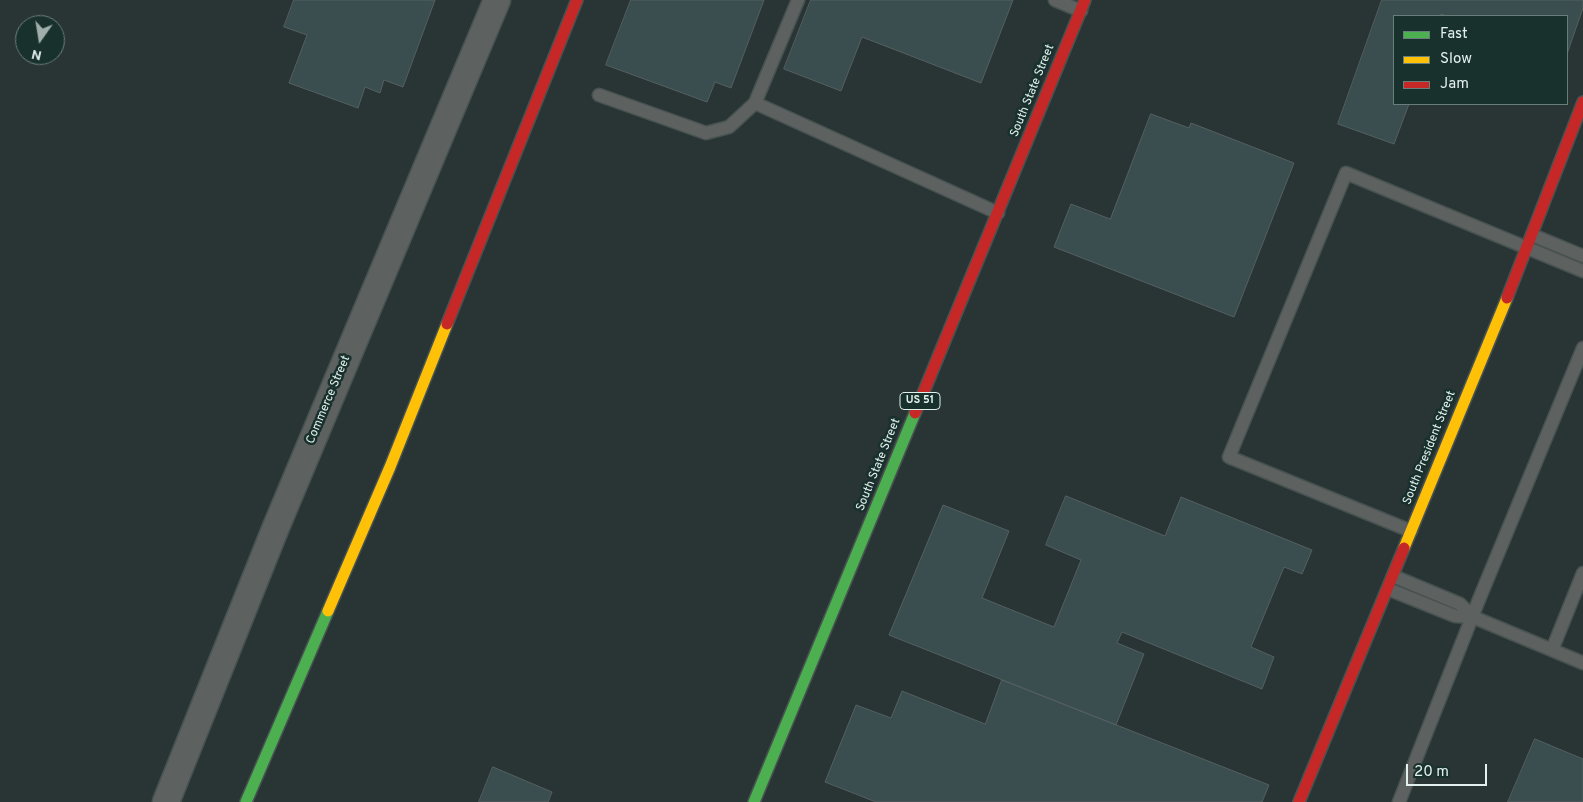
<!DOCTYPE html>
<style>
body{margin:0}
#map{position:relative;width:1583px;height:802px;overflow:hidden;background:#293534;font-family:Overpass,sans-serif}
canvas{display:block}
.legend{position:absolute;left:1393px;top:15px;width:175px;height:90px;box-sizing:border-box;background:#19312d;border:1px solid #697d7a;margin:0;padding:6px 9px;list-style:none;font-size:15px;color:#e2f0ed}
.legend li{display:flex;align-items:center;gap:10px;height:25px}
.legend b{width:25px;border:1px solid #697d7a}
.north{position:absolute;left:15px;top:15px;width:50px;height:50px;box-sizing:border-box;background:#19312d;border:1px solid #697d7a;border-radius:50%;rotate:193deg;font-size:14px;font-weight:700;line-height:20px;text-align:center;color:#e2f0ed}
.north::after{content:'';display:block;margin:auto;width:18px;height:22px;background:#a1afac;clip-path:polygon(50% 0,100% 100%,50% 72%,0 100%)}
.scale{position:absolute;left:1406px;top:764px;width:81px;height:22px;box-sizing:border-box;border:2px solid #e2f0ed;border-top:0;padding-left:6px;font-size:15px;line-height:18px;white-space:nowrap;color:#e2f0ed;-webkit-text-stroke:4px #19312d;paint-order:stroke}
</style>
<div id="map">
<canvas width="1583" height="802"></canvas>
<ul class="legend">
<li><b style="height:6px;background:#4caf50"></b>Fast</li>
<li><b style="height:6px;background:#ffc107"></b>Slow</li>
<li><b style="height:6px;background:#c62828"></b>Jam</li>
</ul>
<div class="north">N</div>
<div class="scale">20 m</div>
</div>
<script>
const ctx = document.querySelector('canvas').getContext('2d');
ctx.lineJoin = 'round';
function fillPath(path, color) {
  ctx.fillStyle = color;
  ctx.fill(path, 'evenodd');
}
function stroke(path, color, width, dash) {
  ctx.strokeStyle = color;
  ctx.lineWidth = width;
  ctx.lineCap = dash ? 'butt' : 'round';
  ctx.setLineDash(dash || []);
  ctx.stroke(path);
}
function write(font, color, halo, rows, align = 'center') {
  ctx.font = font + ' Overpass,sans-serif';
  ctx.lineWidth = 5;
  ctx.setLineDash([]);
  ctx.textBaseline = 'middle';
  ctx.strokeStyle = halo;
  ctx.fillStyle = color;
  for (const [text, x, y, turn = 0] of rows) {
    ctx.save();
    ctx.translate(x, y);
    ctx.rotate((+turn || 0) * Math.PI / 180);
    ctx.textAlign = isNaN(turn) ? turn : align;
    if (halo) ctx.strokeText(text, 0, 0);
    ctx.fillText(text, 0, 0);
    ctx.restore();
  }
}
const building = new Path2D(`
 M294,0H435L403,87L384,80L380,93L365,87L358,108L289,83L307,35L284,27Z
 M631,0H764L731,88L715,82L707,102L606,65Z
 M811,0H1013L981,83L862,37L841,91L784,69Z
 M1382,0H1583V8L1567,54V16H1447L1441,14L1440,16H1394V104H1409L1394,144L1338,124Z
 M1151,114L1189,128L1191,123L1294,163L1234,317L1054,247L1071,204L1110,219Z
 M1066,496L1165,536L1181,497L1312,550L1302,574L1284,567L1251,647L1274,657L1262,689L1122,632L1117,643L1144,654L1116,725L889,635L943,505L1009,531L982,598L1054,627L1081,560L1046,545Z
 M1002,680L1269,785L1262,802H876L825,782L856,705L891,718L902,691L985,724Z
 M1535,739L1583,759V802H1508Z
 M493,767L552,792L548,802H479Z`);
fillPath(building, '#3a4e50');
stroke(building, '#555f61', 1);
const lane = new Path2D(`
 M1055,0L1081,11
 M599,95L706,133L729,127L755,103L998,213
 M755,103L798,0
 M1532,235L1583,256
 M1411,531L1229,457L1346,173L1583,271
 M1393,576L1460,604L1473,617
 M1388,589L1455,616L1473,617L1583,663
 M1552,650L1583,573
 M1399,802L1480,597L1583,348`);
const street = new Path2D(`
 M166,802L276,527L497,0`);
const fast = new Path2D(`
 M246,802L328,611
 M754,802L915,413`);
const slow = new Path2D(`
 M1404,548L1507,298
 M328,611L390,467L447,324`);
const jam = new Path2D(`
 M1507,298L1583,102
 M447,324L577,0
 M915,413L1085,0
 M1299,802L1404,548`);
stroke(lane, '#475251', 15);
stroke(street, '#475251', 29);
stroke(fast, '#475251', 14);
stroke(slow, '#475251', 14);
stroke(jam, '#475251', 14);
stroke(lane, '#5d615f', 12);
stroke(street, '#5d615f', 26);
stroke(fast, '#4caf50', 11);
stroke(slow, '#ffc107', 11);
stroke(jam, '#c62828', 11);
for (const [x, y, w] of [
 [920,401,40]
]) {
  const box = new Path2D();
  box.roundRect(x - w / 2, y - 8.5, w, 17, 4);
  ctx.fillStyle = '#19312d';
  ctx.fill(box);
  stroke(box, '#e2f0ed', 1);
}
write('bold 11px', '#e2f0ed', null, [
 ["US 51",920,401]
]);
write('12px', '#e2f0ed', '#19312d', [
 ["South State Street",1033,91,-68],
 ["Commerce Street",329,400,-67],
 ["South President Street",1430,448,-68],
 ["South State Street",879,465,-68]
]);
</script>
